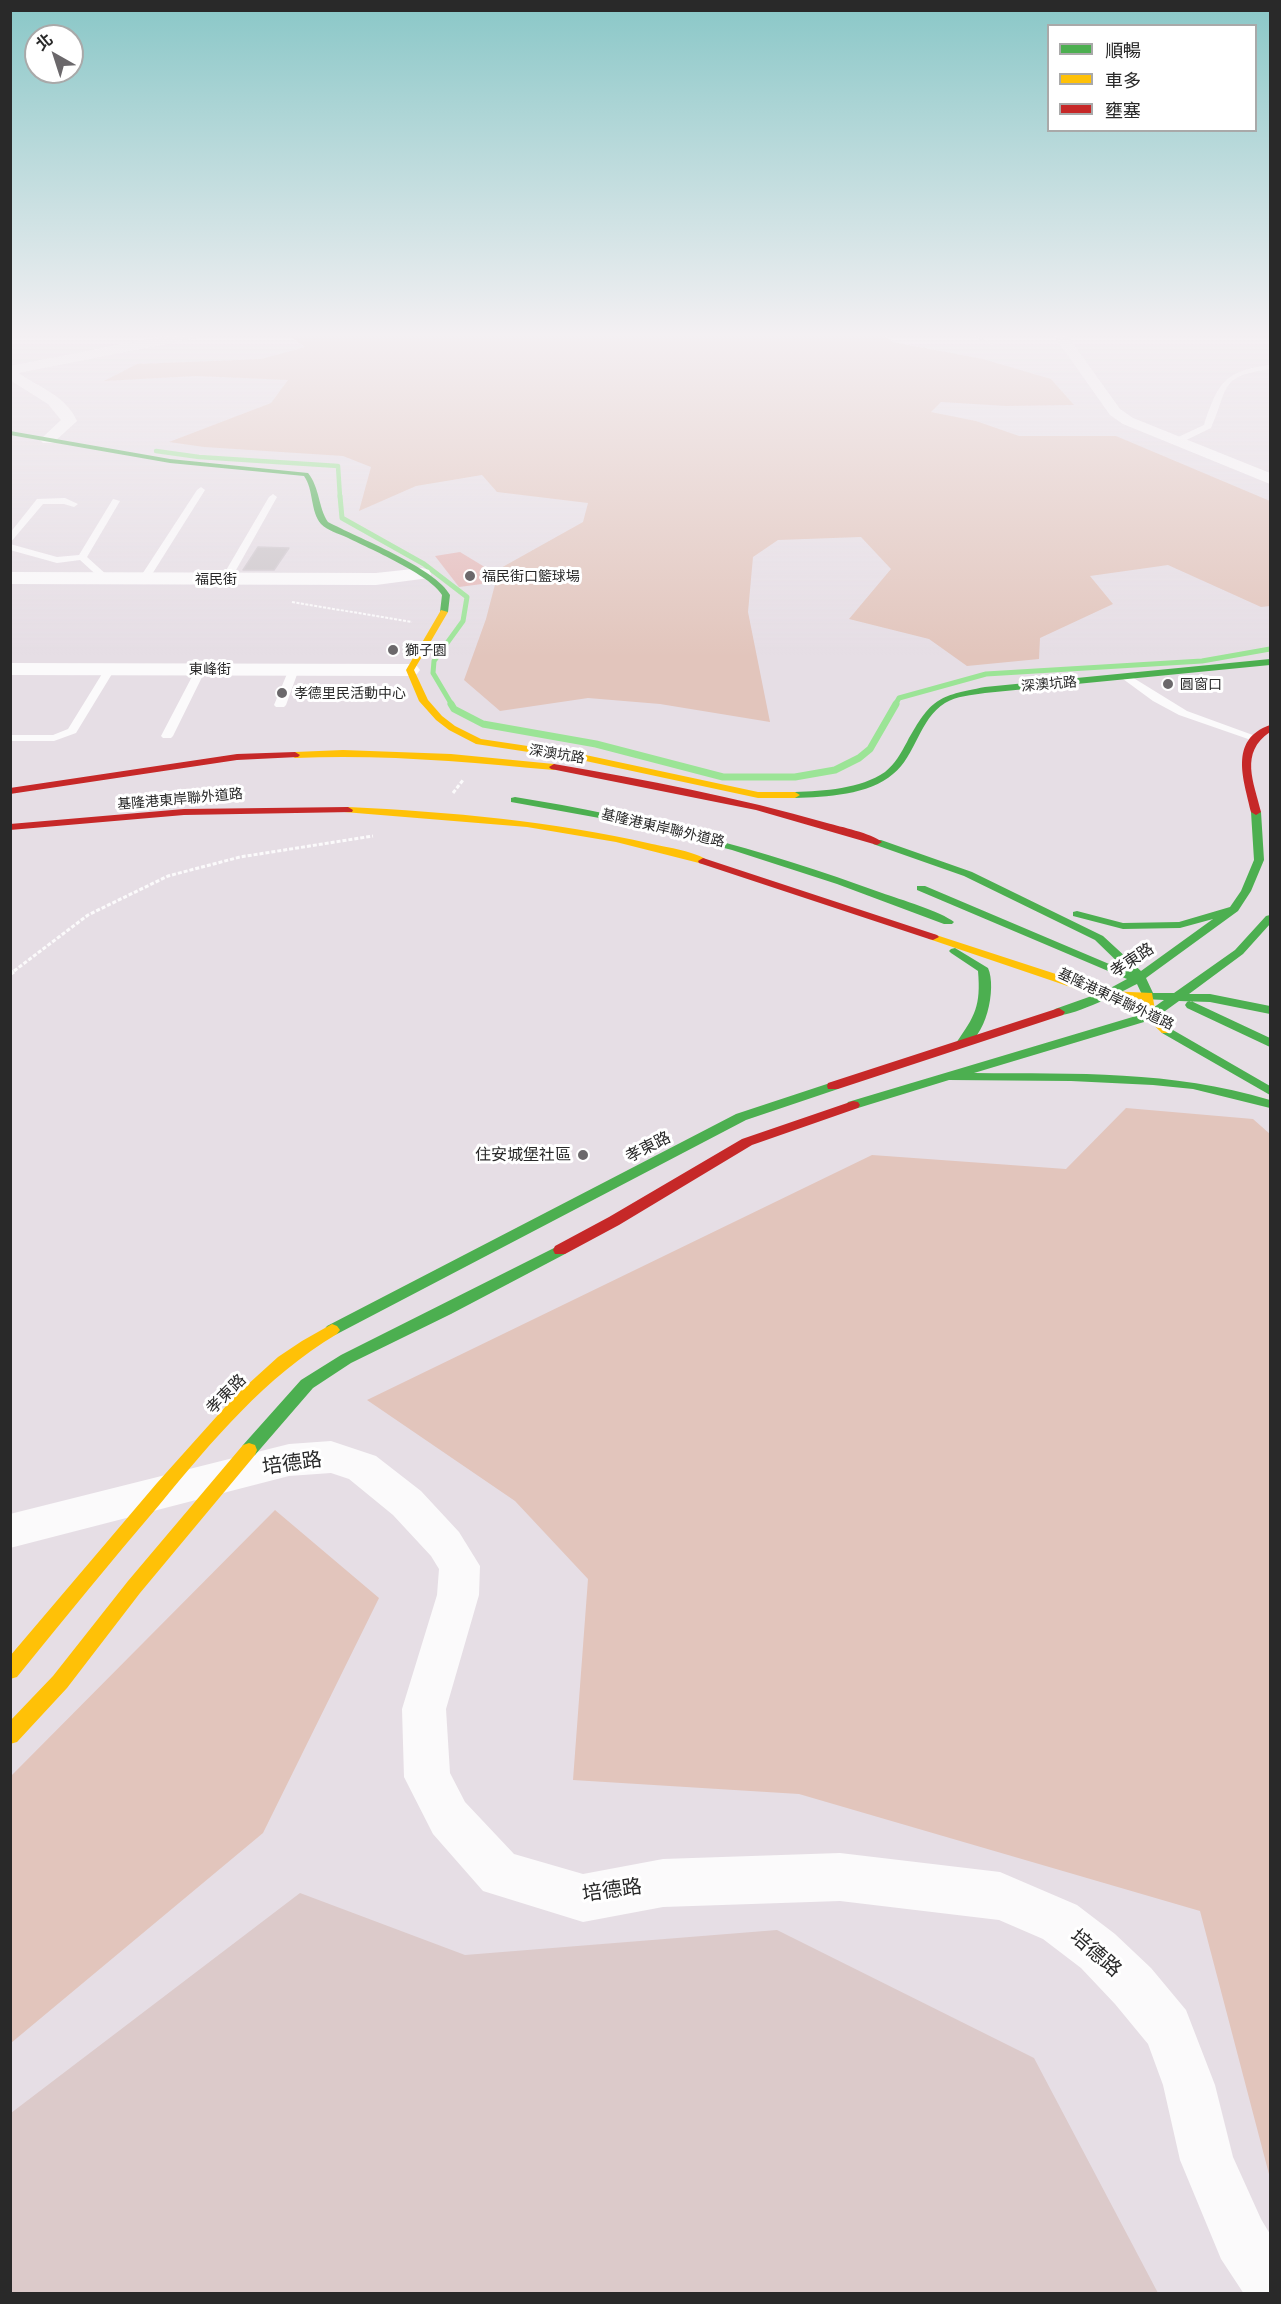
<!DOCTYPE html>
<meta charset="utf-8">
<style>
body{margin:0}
#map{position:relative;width:1281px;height:2304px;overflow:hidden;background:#e6dee5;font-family:Ubuntu,"Noto Sans TC",sans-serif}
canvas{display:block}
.frame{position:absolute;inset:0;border:12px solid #292929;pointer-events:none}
.legend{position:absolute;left:1047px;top:24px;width:210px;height:108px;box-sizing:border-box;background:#fff;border:2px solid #a9a9a9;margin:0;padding:8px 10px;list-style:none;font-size:18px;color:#292929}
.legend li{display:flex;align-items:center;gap:12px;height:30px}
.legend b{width:30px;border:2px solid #a9a9a9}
.north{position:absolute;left:24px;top:24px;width:60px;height:60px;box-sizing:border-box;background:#fff;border:2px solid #a9a9a9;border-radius:50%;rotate:321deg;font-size:16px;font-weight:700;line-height:24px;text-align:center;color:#292929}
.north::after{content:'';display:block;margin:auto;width:21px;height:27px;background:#6b686b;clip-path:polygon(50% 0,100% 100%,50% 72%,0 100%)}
</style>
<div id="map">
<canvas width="1281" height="2304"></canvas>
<div class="frame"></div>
<ul class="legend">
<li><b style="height:8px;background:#4caf50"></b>順暢</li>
<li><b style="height:8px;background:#ffc107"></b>車多</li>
<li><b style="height:8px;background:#c62828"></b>壅塞</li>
</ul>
<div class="north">北</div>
</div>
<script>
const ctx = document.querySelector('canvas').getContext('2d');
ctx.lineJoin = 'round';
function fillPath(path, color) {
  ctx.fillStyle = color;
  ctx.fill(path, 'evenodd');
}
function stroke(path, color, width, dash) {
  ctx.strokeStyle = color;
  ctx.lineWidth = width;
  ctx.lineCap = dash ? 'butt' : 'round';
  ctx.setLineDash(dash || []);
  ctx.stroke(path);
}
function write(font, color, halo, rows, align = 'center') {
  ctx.font = font + ' Ubuntu,"Noto Sans TC",sans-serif';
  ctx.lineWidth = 6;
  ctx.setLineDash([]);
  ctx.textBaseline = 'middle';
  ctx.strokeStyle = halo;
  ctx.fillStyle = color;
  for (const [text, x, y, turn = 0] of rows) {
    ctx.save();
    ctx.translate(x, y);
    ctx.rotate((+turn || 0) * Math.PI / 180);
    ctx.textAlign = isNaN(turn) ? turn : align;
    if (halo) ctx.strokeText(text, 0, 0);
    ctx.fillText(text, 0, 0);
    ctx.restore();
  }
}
fillPath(new Path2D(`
 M287,334H882L893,342L983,359L1051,379L1074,405L1006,406L941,402L931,412L976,421L1019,436H1116L1270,501V606L1261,607L1168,565L1090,576L1113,604L1040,638L1039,659L967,666L929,639L849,619L891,569L861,537L778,540L753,557L748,612L770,722L660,704L588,698L500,711L464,680L486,619L499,569L583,522L588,503L497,492L482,475L416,486L359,511L371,467L343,456L204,447L169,442L271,403L288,380L196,376L104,381L137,364L261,359L305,347Z
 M1126,1108L1253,1119L1270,1134V2178L1200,1911L799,1794L573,1780L588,1579L515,1501L367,1400L872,1155L1066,1169Z
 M275,1510L379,1598L263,1833L11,2043V1776Z`), '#e2c5bc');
fillPath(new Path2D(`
 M300,1893L465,1955L777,1930L1034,2058L1158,2293H11V2113Z`), '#dccaca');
fillPath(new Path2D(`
 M460,552L488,569L490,583L459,587L435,556Z`), '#e5bbba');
stroke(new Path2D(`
 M156,451L199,457L338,466L340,497`), '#9be496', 4.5);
stroke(new Path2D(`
 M340,496L342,518L424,564L467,597L463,621L434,661L433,673L452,705
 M895,705L899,698L986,674L1202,661L1270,649`), '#9be496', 5);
stroke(new Path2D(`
 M451,704L454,709L483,724L596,744L723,777H795L835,770L859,758L870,749L896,704`), '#9be496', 7);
const building = new Path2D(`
 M258,547L289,548L274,570H243Z`);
fillPath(building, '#ccc6ca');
stroke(building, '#d1cad0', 1.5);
stroke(new Path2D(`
 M969,334L993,344`), '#fbfafb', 1.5, [2, 1.5]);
stroke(new Path2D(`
 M292,602L412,622`), '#fbfafb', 2, [3, 1.5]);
stroke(new Path2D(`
 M453,793L463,780
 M14,971L88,915L168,876L240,857L373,836`), '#fbfafb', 3, [4, 2]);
stroke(new Path2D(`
 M10,974L16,970`), '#fbfafb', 4, [4.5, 3]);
fillPath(new Path2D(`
 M1270,365V369C1218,376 1229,388 1211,428L1180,443H1174V439L1204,425C1218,383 1224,371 1270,365Z
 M201,487L205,490L149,579L141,581L139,579L197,490Z
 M273,494L277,497L231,579L223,581L221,579L269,497Z
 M65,498L78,504L74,507L64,504H43L10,543V533L37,499Z
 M113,499L120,501L87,557L108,576V580H102L80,560L57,563L10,550V544L57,557L79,555Z
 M110,666L115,669L76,733L54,741H10V735H53L68,729L105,669Z
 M201,666L206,669L173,736L171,738H163L161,736L196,669Z
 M294,666L299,669L286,705L284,707H276L274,705L289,669Z
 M1127,674L1187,711L1261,738L1255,741L1251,740L1179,715L1153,701L1123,679V675Z`), '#fbfafb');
fillPath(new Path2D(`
 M10,334H17L11,338Z
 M175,334H202L196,338L18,373C39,387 66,396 77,421L53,443H43L40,440L43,437L61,420L48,404L10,380V366Z
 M1053,334H1066L1120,409L1133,418L1270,473V484L1123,424L1110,415Z
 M422,568L429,570L431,574L429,578L376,585L10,584V572L376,573Z
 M10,663L410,664L417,666L420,670L417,674L410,676L10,675Z
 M331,1441L376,1456L421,1491L459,1532L480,1566L479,1595L446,1709L450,1773L465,1802L514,1854L583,1874L663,1859L840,1853L1000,1872L1077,1905L1115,1934L1151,1968L1186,2010L1215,2085L1233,2157L1261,2219L1270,2234V2294H1244L1221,2259L1180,2160L1163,2085L1148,2044L1115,2004L1081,1968L1043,1939L999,1920L840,1901L663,1907L583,1922L483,1891L433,1834L404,1777L402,1709L437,1595L439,1569L431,1556L393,1515L349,1479L331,1473L289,1476L10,1548V1514L289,1444Z`), '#fbfafb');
fillPath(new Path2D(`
 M10,431L170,459L308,473C320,488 318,507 328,522C356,537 436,568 450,595L448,612L444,614L440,612L442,595C431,575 368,548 346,537C339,534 327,530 321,524C310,511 314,490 304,476L170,463L10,435Z
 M1270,659V665L985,693C972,695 956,696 945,703C919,719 916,756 893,774C869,795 826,797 795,798L790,795L795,792C824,791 860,789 885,772C895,764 901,753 907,742C931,699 937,696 985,687Z
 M515,797C641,817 762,849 882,893C899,899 942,912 954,922L952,924H944L837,884L732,850L627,823L511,802V798Z
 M1256,809L1261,812L1264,860L1251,891L1238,911L1146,978L1153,993H1174L1235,950L1266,916L1270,915V924L1243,954L1189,994H1210L1270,1006V1014L1210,1002L1179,1001L1154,1019L974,1073C1077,1074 1170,1070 1270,1100V1108L1193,1089L1153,1085L1071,1081L949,1080L858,1108H848L846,1105L848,1102L1146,1013L1164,1000L1144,999L1137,984C1121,992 1071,1018 1055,1015L1053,1012L1055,1009L1103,992L1127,979L917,890V886H925L1128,972L1095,940L964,876L873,844V840H881L972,872L1103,936L1141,971L1213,919L1180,928L1123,929L1073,916V912L1077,911L1123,923L1179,922L1230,907L1241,891L1254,860L1251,812Z
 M955,948L988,968C997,988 986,1040 962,1047L956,1043C975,1016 981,1006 978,971L951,953L949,951L951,949Z
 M1191,1001L1270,1038V1047L1187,1008L1185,1005L1187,1002Z
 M1166,1026L1270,1086V1095L1162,1033L1160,1030L1162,1027Z
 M833,1082L839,1086L838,1089L746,1120L337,1334L332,1336L327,1334L324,1330L327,1326L736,1114Z
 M560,1245L565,1246L567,1250L565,1254L451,1314L351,1363L313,1388L255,1455L249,1457L243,1455L241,1450L243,1445L301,1380L341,1355Z`), '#4caf50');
fillPath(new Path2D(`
 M441,610L448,612L414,670L428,700L442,716L455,726L481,739L581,754L758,792H795L800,795L795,798H758L581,760L476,744L449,730L436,720L419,701L406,670Z
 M343,750L451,754L554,764L559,767L554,770C468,762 382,754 295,758L290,755L295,752Z
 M348,807C451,812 552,821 652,844C666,847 698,852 708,861L703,864L616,842L527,827L344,812L343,810Z
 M933,934L1108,991L1152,993L1156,1015L1172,1030L1170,1033H1162L1144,1016L1142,999L1103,998L929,939L927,937Z
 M332,1324L337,1326L340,1330L337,1334C265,1377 213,1440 160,1504C111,1561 64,1619 17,1677L10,1679V1656L157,1483L235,1396L278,1357L302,1341Z
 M249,1443L255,1445L257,1450L255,1455L140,1593L67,1688L17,1742L10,1744V1721L53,1676L128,1581L243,1445Z`), '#ffc107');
fillPath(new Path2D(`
 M1270,725V732C1239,753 1254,782 1261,812L1256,815L1251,812C1244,780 1228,740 1270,725Z
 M295,752L300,755L298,757L237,760L10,794V788L237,754Z
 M554,764C646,780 737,797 827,823C841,827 871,833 882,842L877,845L756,810L551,769L549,767Z
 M348,807L353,810L352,812L184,815L10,830V824L184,809Z
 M703,858L937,935L939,937L933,940L929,939L699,863L698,861Z
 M1059,1008L1065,1012L1063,1015L838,1089H828L827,1086L828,1083Z
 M853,1101L858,1102L860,1105L858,1108L752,1145L619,1225L565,1254H555L553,1250L555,1246L609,1217L742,1139Z`), '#c62828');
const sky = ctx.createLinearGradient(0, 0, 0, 657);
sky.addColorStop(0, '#89c7c7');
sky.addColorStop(0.51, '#f4f0f3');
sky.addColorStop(1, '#f4f0f300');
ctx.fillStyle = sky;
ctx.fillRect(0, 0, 1281, 657);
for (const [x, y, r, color] of [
 [470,576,6,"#6b686b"],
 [393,650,6,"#6b686b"],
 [1168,684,6,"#6b686b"],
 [282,693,6,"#6b686b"],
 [583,1155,6,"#6b686b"]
]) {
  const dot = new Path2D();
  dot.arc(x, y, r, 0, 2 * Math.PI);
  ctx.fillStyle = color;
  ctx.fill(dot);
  stroke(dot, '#fff', 2);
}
write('14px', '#292929', '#fff', [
 ["福民街口籃球場",482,576],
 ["獅子園",405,650],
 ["圓窗口",1180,684],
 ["孝德里民活動中心",294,693]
], 'left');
write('14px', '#292929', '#fff', [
 ["福民街",216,579],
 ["東峰街",210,669],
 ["深澳坑路",1049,684,-5],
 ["深澳坑路",557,754,9],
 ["基隆港東岸聯外道路",180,799,-5],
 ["基隆港東岸聯外道路",663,828,13],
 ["基隆港東岸聯外道路",1116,999,25]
]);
write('16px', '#292929', '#fff', [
 ["孝東路",1132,960,-33],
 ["孝東路",648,1147,-27],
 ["孝東路",226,1394,-45]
]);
write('16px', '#292929', '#fff', [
 ["住安城堡社區",571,1155]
], 'right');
write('20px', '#292929', '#fff', [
 ["培德路",292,1463,-8],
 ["培德路",612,1890,-8],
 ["培德路",1096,1953,41]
]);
</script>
